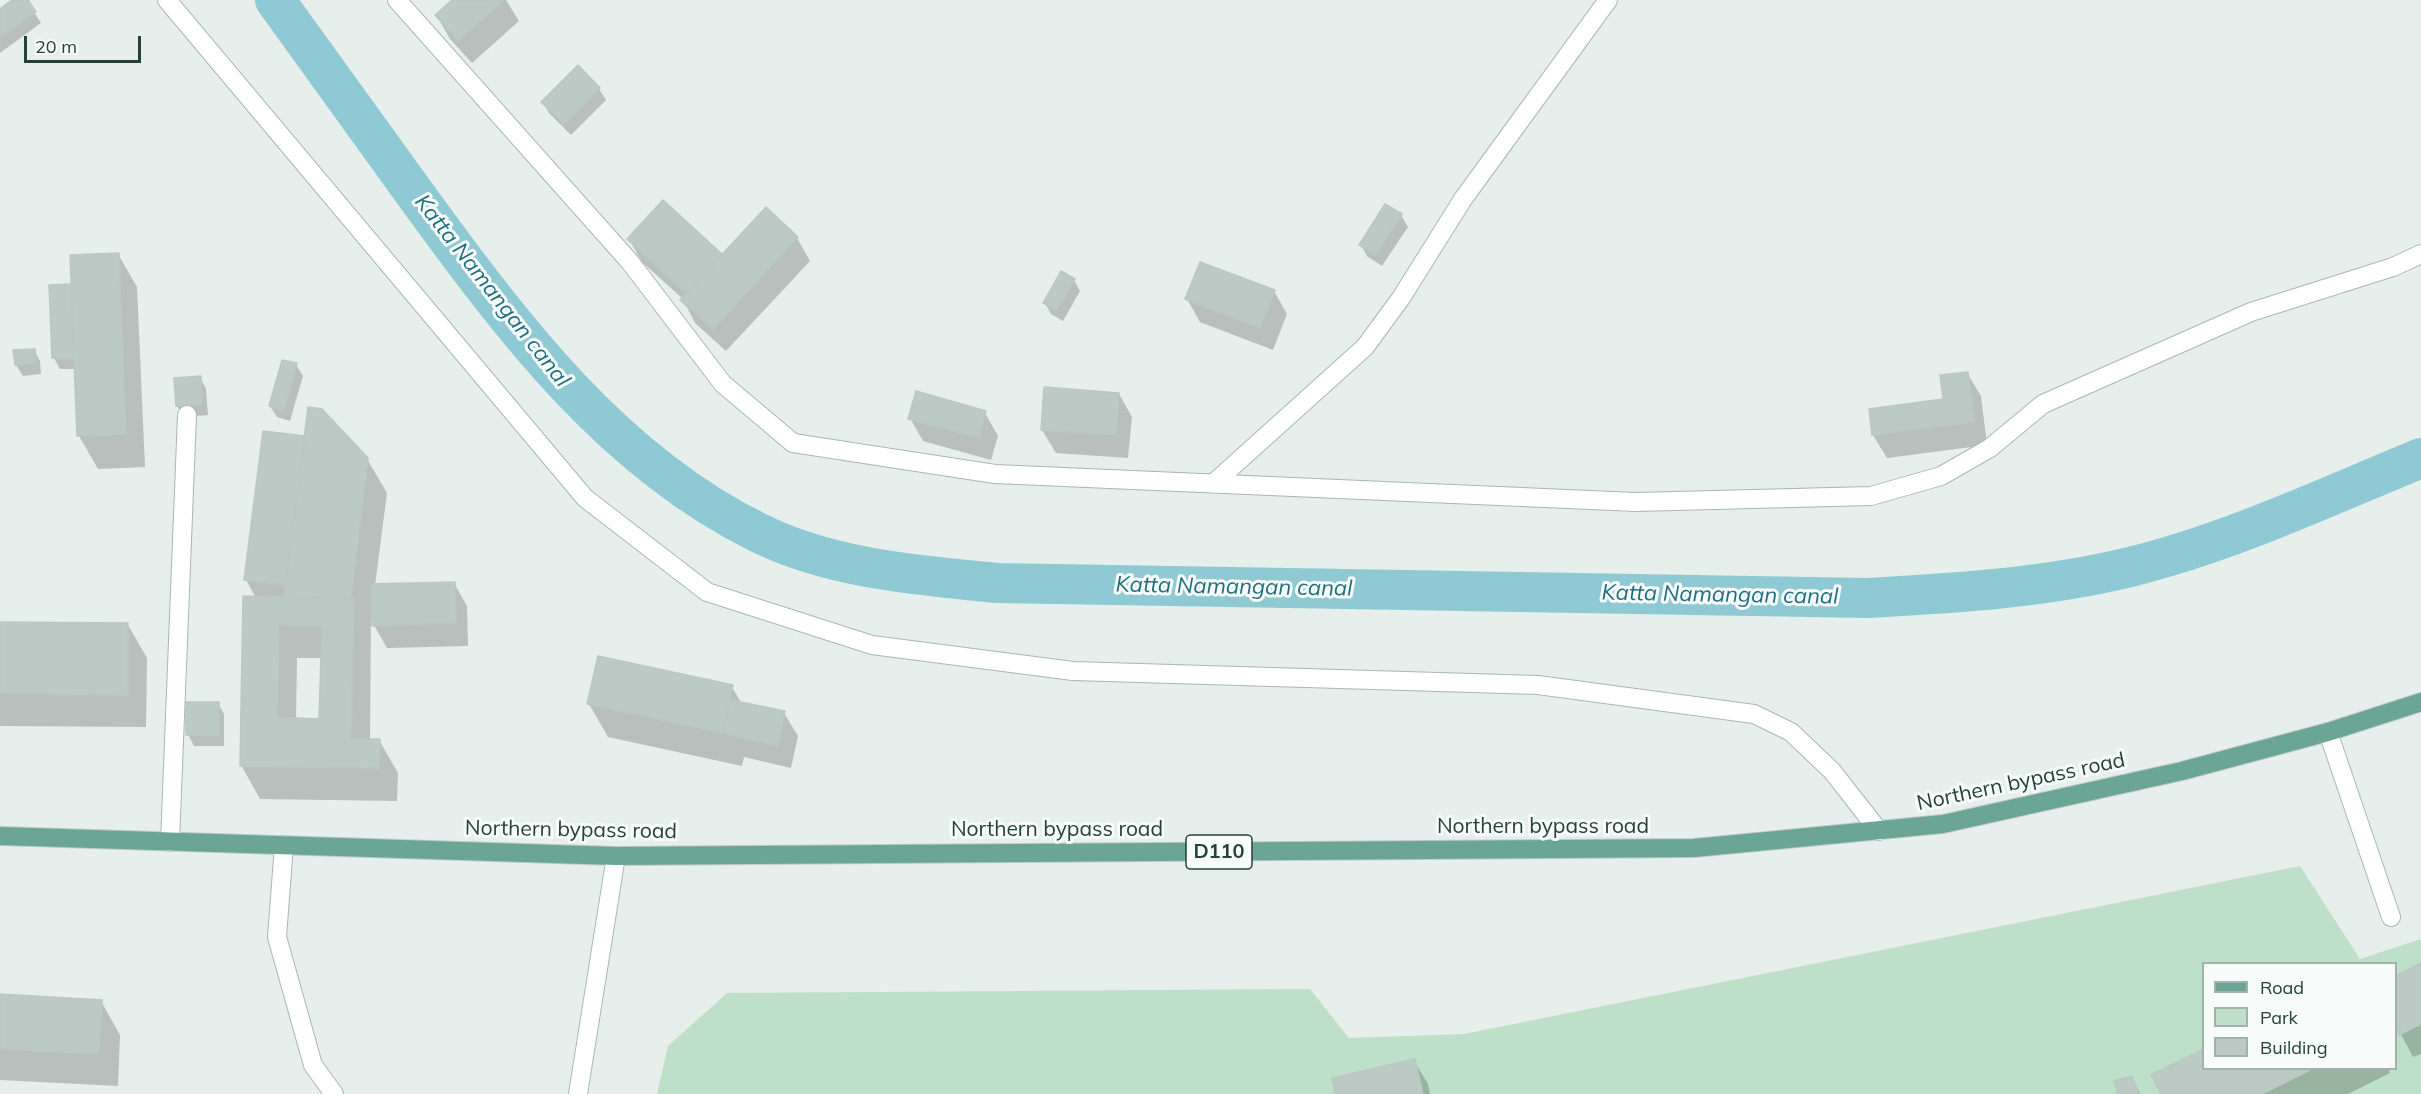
<!DOCTYPE html>
<style>
body{margin:0}
#map{position:relative;width:2421px;height:1094px;overflow:hidden;background:#e6efeb;font-family:Mulish,sans-serif}
canvas{display:block}
.legend{position:absolute;left:2202px;top:962px;width:195px;height:108px;box-sizing:border-box;background:#f7fbf9;border:2px solid #a3b1ad;margin:0;padding:8px 10px;list-style:none;font-size:18px;color:#24423a}
.legend li{display:flex;align-items:center;gap:12px;height:30px}
.legend b{width:30px;border:2px solid #a3b1ad}
.scale{position:absolute;left:24px;top:36px;width:117px;height:27px;box-sizing:border-box;border:3px solid #24423a;border-top:0;padding-left:8px;font-size:18px;line-height:21px;white-space:nowrap;color:#24423a;-webkit-text-stroke:4px #f7fbf9;paint-order:stroke}
</style>
<div id="map">
<canvas width="2421" height="1094"></canvas>
<ul class="legend">
<li><b style="height:8px;background:#6aa596"></b>Road</li>
<li><b style="height:16px;background:#bfe0c8"></b>Park</li>
<li><b style="height:16px;background:#bbcac4"></b>Building</li>
</ul>
<div class="scale">20 m</div>
</div>
<script>
const ctx = document.querySelector('canvas').getContext('2d');
ctx.lineJoin = 'round';
function fillPath(path, color) {
  ctx.fillStyle = color;
  ctx.fill(path, 'evenodd');
}
function stroke(path, color, width, dash) {
  ctx.strokeStyle = color;
  ctx.lineWidth = width;
  ctx.lineCap = dash ? 'butt' : 'round';
  ctx.setLineDash(dash || []);
  ctx.stroke(path);
}
function write(font, color, halo, rows, align = 'center') {
  ctx.font = font + ' Mulish,sans-serif';
  ctx.lineWidth = 6;
  ctx.setLineDash([]);
  ctx.textBaseline = 'middle';
  ctx.strokeStyle = halo;
  ctx.fillStyle = color;
  for (const [text, x, y, turn = 0] of rows) {
    ctx.save();
    ctx.translate(x, y);
    ctx.rotate((+turn || 0) * Math.PI / 180);
    ctx.textAlign = isNaN(turn) ? turn : align;
    if (halo) ctx.strokeText(text, 0, 0);
    ctx.fillText(text, 0, 0);
    ctx.restore();
  }
}
fillPath(new Path2D(`
 M2300,866L2360,959L2421,939V1094H657L668,1046L727,993L1310,989L1349,1038L1464,1034ZM2204,964H2396V1068H2204Z`), '#bfe0c8');
fillPath(new Path2D(`
 M15,0H26L41,23L0,53V10Z
 M455,0H506L519,21L472,63L450,39L437,16Z
 M578,67L599,89L606,100L571,135L549,113L543,102Z
 M1386,206L1401,215L1408,227L1382,266L1367,256L1361,245Z
 M797,238L810,261L726,351L695,323L683,299L642,262L629,239L723,257Z
 M118,254L137,287L145,467L98,469L79,436L76,369H60L54,358L70,285L73,290Z
 M1074,280L1080,291L1063,321L1051,314L1045,303Z
 M1274,291L1287,314L1273,350L1200,322L1187,299Z
 M34,350L40,361L41,374L23,376L16,365L15,351Z
 M296,365L303,376L290,421L277,417L270,406Z
 M1967,373L1981,396L1987,445L1887,458L1873,435L1870,410L1944,400Z
 M200,377L206,389L208,415L184,417L177,406Z
 M1119,394L1132,417L1128,458L1056,453L1042,430Z
 M985,413L998,436L991,460L923,441L910,418Z
 M367,459L387,493L375,585L454,583L467,606L468,646L387,648L374,625L371,613L370,740H379L398,773L397,801L260,799L241,765L256,598L246,580ZM297,658H322L321,720L296,719Z
 M0,624L128,625L147,658L146,727L0,726Z
 M732,687L742,704L784,713L798,736L791,768L744,757L742,766L608,737L589,704Z
 M218,703L224,714V746H194L188,734Z
 M2421,965V1054L2413,1057L2396,1025V977Z
 M0,996L101,1001L120,1035L118,1086L0,1080Z
 M1414,1061L1428,1084L1430,1094H1337Z
 M2204,1068H2388L2390,1073L2348,1094H2162Z
 M2132,1077L2140,1094H2119Z`), '#0003');
stroke(new Path2D(`
 M275,0C323,66 371,132 418,198C512,327 612,461 759,533C832,569 917,575 997,583L1868,598C1956,593 2044,588 2130,567C2231,542 2326,497 2421,458`), '#8ec9d4', 40);
const building = new Path2D(`
 M12,0H28L36,12L0,37V9Z
 M452,0H504L458,41L435,15Z
 M578,65L600,88L564,124L541,102Z
 M663,200L723,255L686,293L627,239Z
 M1385,204L1402,214L1375,256L1359,245Z
 M766,207L798,237L713,329L680,300Z
 M119,253L126,434L77,436L70,255Z
 M1200,262L1275,290L1260,328L1185,299Z
 M1061,271L1075,279L1057,310L1043,303Z
 M71,284L74,358H52L49,285Z
 M35,349L36,363L15,365L13,350Z
 M282,360L297,363L284,411L269,406Z
 M1968,372L1975,422L1872,435L1869,409L1943,399L1940,375Z
 M201,376L202,404L176,406L174,378Z
 M1044,387L1119,393L1116,435L1041,430Z
 M916,391L986,411L979,438L908,419Z
 M308,407L322,409L368,458L351,599L284,597Z
 M263,431L305,436L286,585L244,580Z
 M455,582L456,623L372,626L371,584Z
 M243,596L354,599L351,739H380L379,768L240,766ZM279,625L322,626L319,719L277,717Z
 M0,622L128,623V695L0,693Z
 M598,656L733,685L723,733L587,704Z
 M730,700L785,711L778,746L723,733Z
 M186,702H219V735H186Z
 M2421,963V1024L2399,1035L2396,1029V976Z
 M0,994L102,1000L99,1054L0,1049Z
 M2204,1049V1068H2314L2262,1094H2161L2151,1075Z
 M1415,1059L1423,1094H1335L1332,1078Z
 M2132,1076L2138,1094H2118L2114,1081Z`);
fillPath(building, '#bbcac4');
stroke(building, '#b8c9c2', 1.5);
const lane = new Path2D(`
 M1215,482L1365,347L1401,298L1463,199L1608,0
 M2328,732L2391,917
 M170,842L187,415
 M284,845L277,937L313,1065L334,1094`);
const street = new Path2D(`
 M167,0L585,498L707,592L872,645L1073,671L1538,685L1754,714L1791,732L1832,771L1879,831
 M397,0L630,262L723,384L793,443L995,474L1636,502L1871,496L1941,476L1990,448L2043,404L2251,312L2393,267L2421,254
 M578,1094L616,856`);
const primary = new Path2D(`
 M0,836L616,856L1694,848L1943,824L2182,771L2328,732L2421,702`);
stroke(lane, '#a8b8b2', 20);
stroke(street, '#a8b8b2', 20);
stroke(primary, '#c2cac8', 20);
stroke(lane, '#fff', 18);
stroke(street, '#fff', 18);
stroke(primary, '#6aa596', 18);
for (const [x, y, w] of [
 [1219,852,66]
]) {
  const box = new Path2D();
  box.roundRect(x - w / 2, y - 17, w, 34, 4.5);
  ctx.fillStyle = '#f7fbf9';
  ctx.fill(box);
  stroke(box, '#24423a', 1.5);
}
write('bold 20px', '#24423a', null, [
 ["D110",1219,852]
]);
write('21px', '#24423a', '#f7fbf9', [
 ["Northern bypass road",2021,782,-12],
 ["Northern bypass road",1543,827],
 ["Northern bypass road",571,830,1],
 ["Northern bypass road",1057,830]
]);
write('italic 22px', '#1c6f80', '#f7fbf9', [
 ["Katta Namangan canal",492,291,52],
 ["Katta Namangan canal",1234,587,1],
 ["Katta Namangan canal",1720,595,1]
]);
</script>
